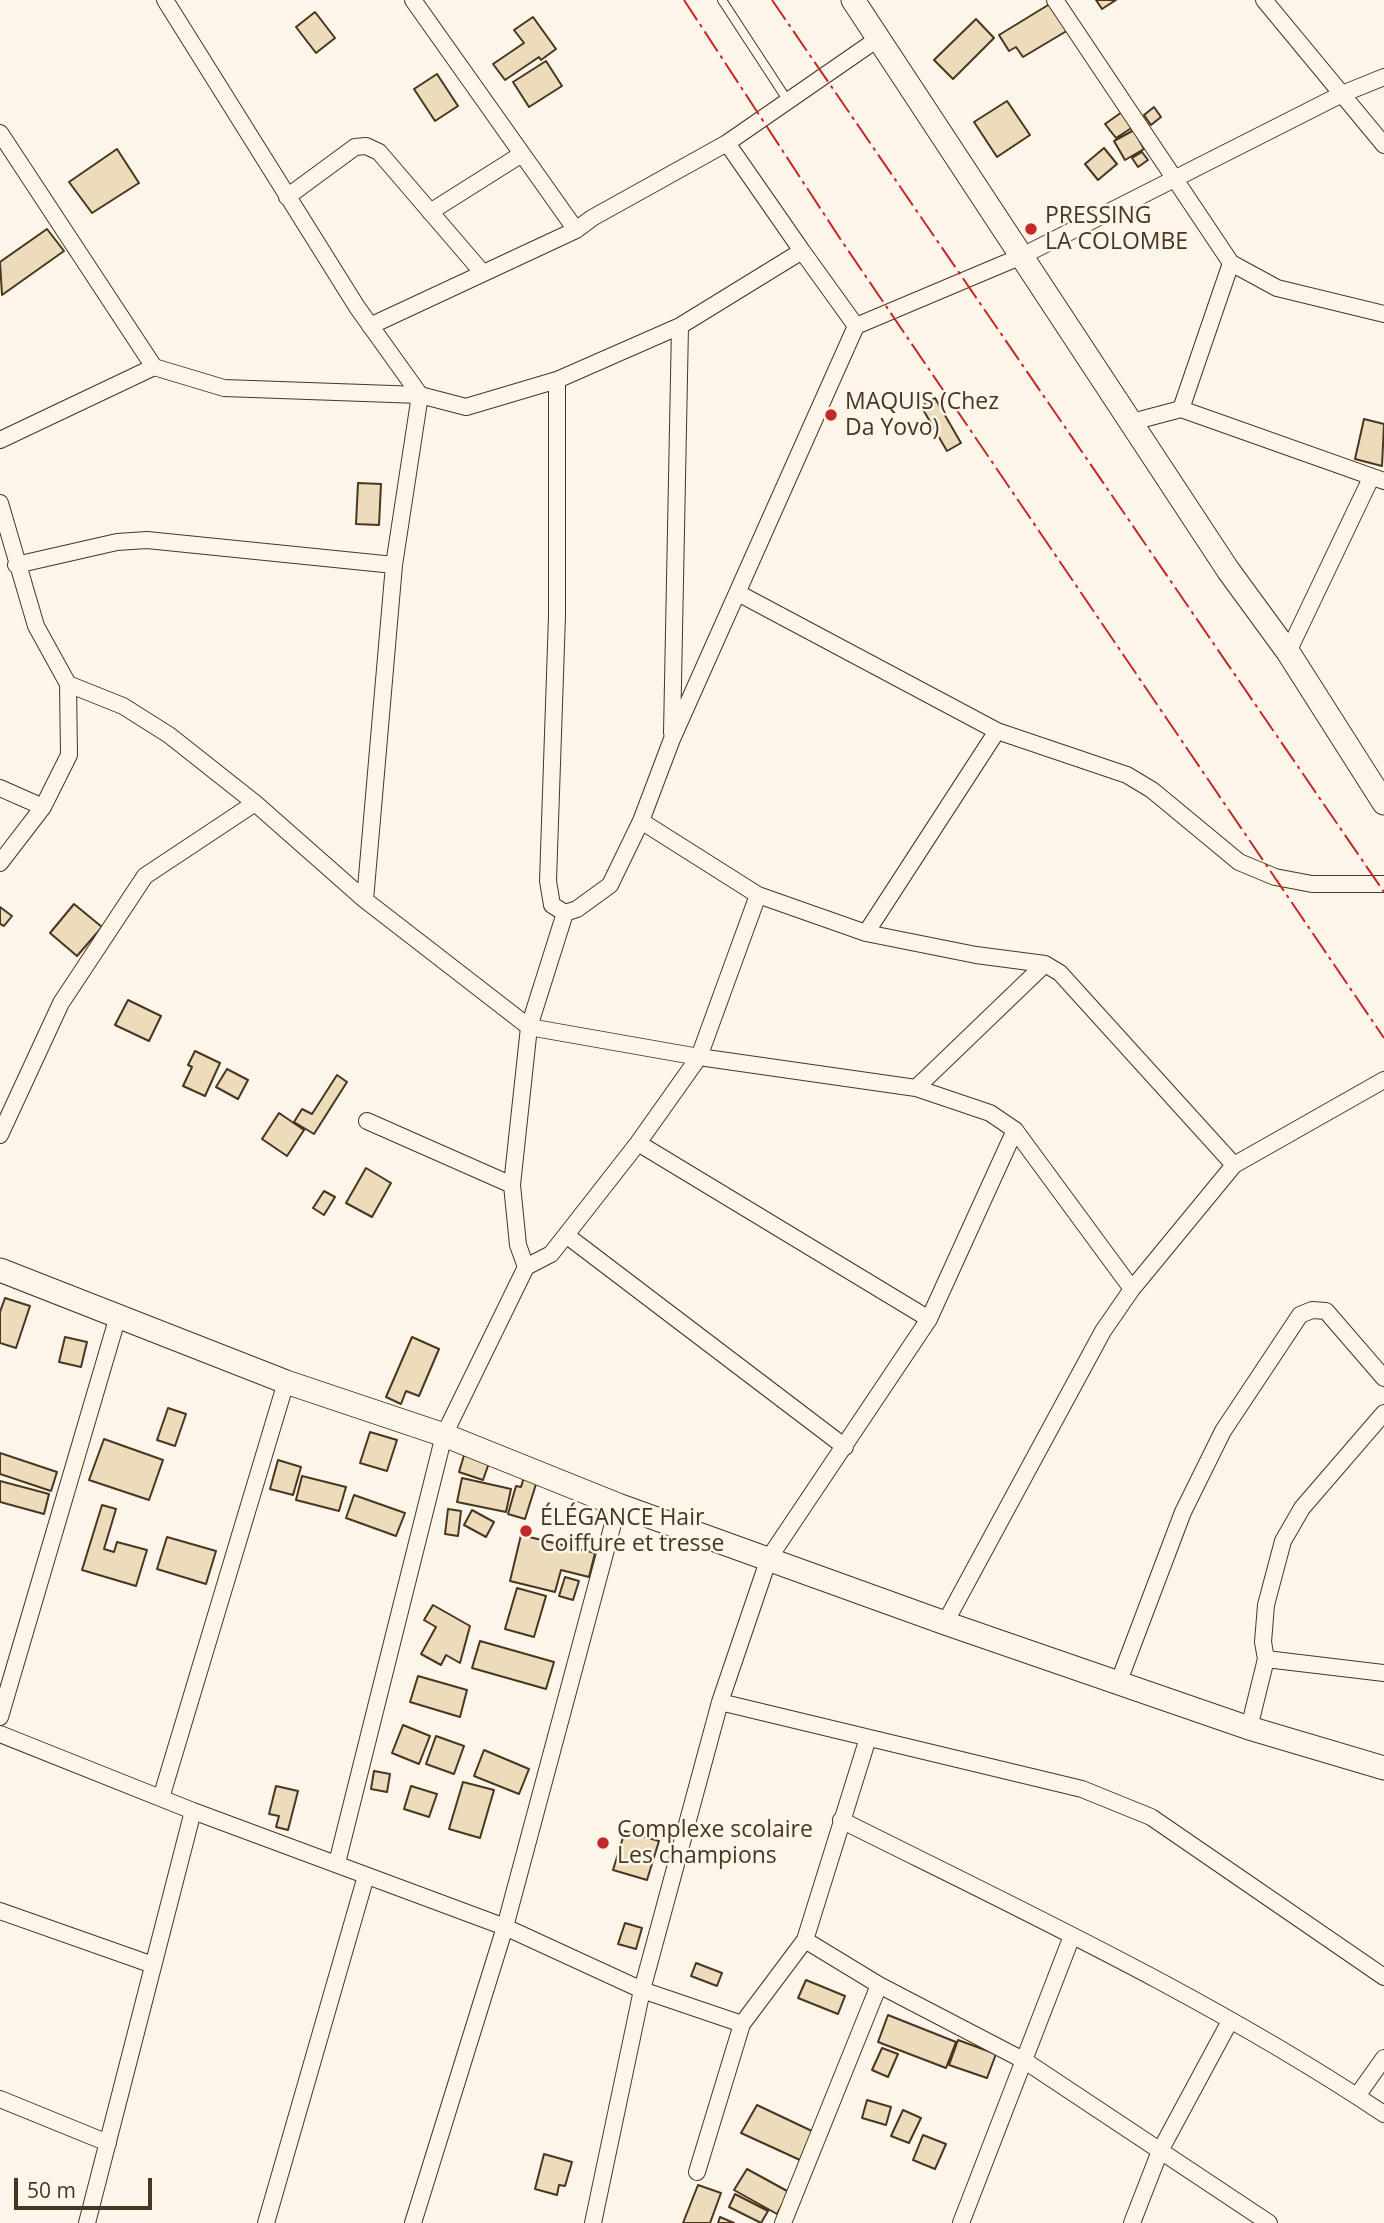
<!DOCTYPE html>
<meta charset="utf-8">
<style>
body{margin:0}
#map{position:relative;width:1384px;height:2223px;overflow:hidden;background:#fbf6e9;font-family:"Open Sans",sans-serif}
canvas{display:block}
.scale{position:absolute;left:14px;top:2178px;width:138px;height:32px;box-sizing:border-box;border:4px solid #4a3520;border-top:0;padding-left:9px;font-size:21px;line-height:24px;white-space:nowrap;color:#4a3520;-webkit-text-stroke:5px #fbf6e9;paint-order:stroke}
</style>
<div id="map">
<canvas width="1384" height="2223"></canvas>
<div class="scale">50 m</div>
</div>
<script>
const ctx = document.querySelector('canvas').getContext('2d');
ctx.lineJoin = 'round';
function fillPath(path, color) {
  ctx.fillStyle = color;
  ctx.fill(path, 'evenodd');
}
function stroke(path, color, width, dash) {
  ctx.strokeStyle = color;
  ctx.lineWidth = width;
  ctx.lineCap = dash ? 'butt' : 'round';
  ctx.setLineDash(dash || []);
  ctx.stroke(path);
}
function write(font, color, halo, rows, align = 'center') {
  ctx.font = font + ' "Open Sans",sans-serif';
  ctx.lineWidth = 5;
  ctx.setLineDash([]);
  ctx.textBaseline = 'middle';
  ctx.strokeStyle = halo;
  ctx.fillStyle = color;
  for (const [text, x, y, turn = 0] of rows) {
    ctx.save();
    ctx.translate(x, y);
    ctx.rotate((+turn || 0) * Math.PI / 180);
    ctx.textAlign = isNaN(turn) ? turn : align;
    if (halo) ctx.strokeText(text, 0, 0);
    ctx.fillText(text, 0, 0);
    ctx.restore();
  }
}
const building = new Path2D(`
 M1096,0H1116L1102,9Z
 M1053,2L1070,29L1023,57L1016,47L1009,51L999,35Z
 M315,12L335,38L316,53L296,27Z
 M533,17L556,49L541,60L539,57L505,80L493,64L524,43L514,30Z
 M976,19L994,38L953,79L934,60Z
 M546,61L562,86L529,107L513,82Z
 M437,74L458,106L435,121L414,89Z
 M1007,101L1030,135L997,157L974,122Z
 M1154,107L1161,117L1151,125L1144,115Z
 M1122,112L1133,127L1116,138L1105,124Z
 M1134,130L1144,149L1125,160L1114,141Z
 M1104,148L1117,164L1098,180L1085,164Z
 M117,149L139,183L92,213L69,182Z
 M1142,152L1148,160L1138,167L1132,158Z
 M47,229L64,251L2,295L0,262Z
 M935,398L961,443L947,451L921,406Z
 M1364,419L1384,424L1382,466L1355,459Z
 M358,483L381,484L379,525L356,524Z
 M74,904L102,927L77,956L50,933Z
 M0,907L12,916L4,926L0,924Z
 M128,1000L161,1016L149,1041L115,1025Z
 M195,1051L220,1063L205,1096L183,1086L192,1067L188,1065Z
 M227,1069L248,1080L238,1099L216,1087Z
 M337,1075L347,1082L314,1134L294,1122L302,1109L312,1114Z
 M279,1113L304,1130L287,1156L262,1139Z
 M366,1168L391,1183L372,1217L346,1203Z
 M324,1191L335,1197L324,1215L313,1208Z
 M5,1298L30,1306L16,1348L0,1343V1312Z
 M65,1337L87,1342L81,1367L59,1362Z
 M412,1337L439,1349L419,1396L406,1391L401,1404L386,1397Z
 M168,1408L186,1414L175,1446L157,1440Z
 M370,1432L397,1440L387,1471L360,1463Z
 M104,1439L163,1460L149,1500L89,1480Z
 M465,1452L490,1460L483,1480L459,1472Z
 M0,1453L57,1472L51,1491L0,1474Z
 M278,1460L301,1467L293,1495L270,1489Z
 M302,1476L346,1487L339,1511L296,1500Z
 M524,1477L537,1481L525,1519L508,1514L516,1486L521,1487Z
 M462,1478L511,1489L506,1512L457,1502Z
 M0,1481L49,1494L44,1514L0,1502Z
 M354,1495L405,1513L396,1536L346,1518Z
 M102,1505L116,1509L104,1549L114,1552L117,1542L147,1550L136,1586L82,1570Z
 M448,1509L461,1511L458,1536L445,1534Z
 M472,1510L494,1522L486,1537L464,1525Z
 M521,1535L595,1553L589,1577L561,1570L555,1592L510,1581Z
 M167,1537L216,1551L206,1584L157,1569Z
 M565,1577L579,1581L573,1600L559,1596Z
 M517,1588L546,1596L534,1637L505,1629Z
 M433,1605L470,1626L460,1663L446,1655L441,1665L421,1654L436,1627L424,1620Z
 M480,1641L554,1662L546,1689L472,1668Z
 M418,1676L467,1690L460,1717L410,1702Z
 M403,1725L430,1736L419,1764L392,1753Z
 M436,1736L464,1746L454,1774L426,1764Z
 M484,1750L529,1769L519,1794L474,1776Z
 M374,1771L390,1774L387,1792L371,1789Z
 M463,1782L494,1790L480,1838L449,1829Z
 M276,1786L298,1791L288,1830L276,1827L279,1816L269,1814Z
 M411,1786L437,1794L429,1817L404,1809Z
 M625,1831L659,1841L647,1880L613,1870Z
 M625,1923L642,1928L636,1949L618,1944Z
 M696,1963L722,1973L717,1986L691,1976Z
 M806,1980L845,1996L838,2014L798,1998Z
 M888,2015L956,2042L946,2068L878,2042Z
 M958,2040L996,2054L987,2078L949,2065Z
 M882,2048L898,2054L888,2077L872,2070Z
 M867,2100L891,2107L886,2125L862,2118Z
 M757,2105L814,2132L800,2160L741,2133Z
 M903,2110L921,2118L909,2143L891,2136Z
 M923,2135L946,2144L935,2169L913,2160Z
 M544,2154L572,2162L565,2186L559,2185L557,2195L535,2189Z
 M747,2169L789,2192L777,2214L734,2190Z
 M698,2185L721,2193L710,2223H683Z
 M735,2194L768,2211L761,2223L729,2207Z
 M720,2217L734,2223H718Z`);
fillPath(building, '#ecdcbc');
stroke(building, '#4a3520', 2);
const lane = new Path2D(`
 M722,0L788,101`);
const street = new Path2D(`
 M165,0L357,307L420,395L394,565L365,900
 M413,0L576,230
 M1055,0L1231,263L1277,288L1384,314
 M1264,0L1384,145
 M0,133L154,367
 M727,143L802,251
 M287,197L355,147L366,146L379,152L482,272
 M430,212L522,154
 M370,326L576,230L592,218L727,143L879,38
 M557,380V616L548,881L552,905L565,913L577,909L610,885L641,821L672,739L856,326L1022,256L1342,94L1384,77
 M1181,409L1231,263
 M1132,422L1181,409L1384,481
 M0,440L154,367L224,388L420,395L466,407L557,380L680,326L802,251L856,326
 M0,503L36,626L68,684L123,706L169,735L255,803L365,900L529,1027L699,1057L916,1088L990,1113L1015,1130L1132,1289
 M16,565L117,542L147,540L394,565
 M738,593L997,731L1127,775L1152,790L1239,862L1275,877L1312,884H1384
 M1288,652L1371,478
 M672,733L680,326
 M0,788L43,807
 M641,821L758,895L866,933L976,955L1045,964L1060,973L1234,1165
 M0,863L43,807L69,755L68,684
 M866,933L997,731
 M916,1088L1045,964
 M367,1121L512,1185
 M0,1135L61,1003L145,876L255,803
 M638,1143L929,1319
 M566,1235L845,1447
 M526,1267L551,1254L566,1235L638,1143L699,1057L758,895
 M945,1623L1103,1331L1132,1289L1234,1165L1384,1080
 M1266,1659L1384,1673
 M1119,1681L1183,1512L1223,1431L1300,1315L1312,1310L1326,1311L1384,1378
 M720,1702L1082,1789L1151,1817L1384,1977
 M0,1717L118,1316
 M1249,1728L1266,1659L1263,1642L1266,1605L1283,1541L1302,1508L1384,1413
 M0,1734L193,1811L505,1927L642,1990L742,2024
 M161,1798L286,1382
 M841,1820C1025,1912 1213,2000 1384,2114
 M337,1863L444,1435L526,1267L518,1245L512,1185L529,1027L565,913
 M0,1911L153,1965
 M805,1940L879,1985L1025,2061L1269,2223
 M1357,2096L1384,2058
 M0,2099L108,2143
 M697,2172L742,2024L805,1940L868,1738
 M87,2223L193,1811
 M266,2223L366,1876
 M413,2223L505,1927L618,1505
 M593,2223L642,1990L720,1702L769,1558L929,1319L1015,1130
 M783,2223L879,1985
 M961,2223L1072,1936
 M1132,2223L1160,2151L1230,2021`);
const secondary = new Path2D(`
 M853,0L1228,570L1288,652L1384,803
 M0,1270L286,1382L444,1435L618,1505L945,1623L1249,1728L1384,1768`);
stroke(lane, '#4a3520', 10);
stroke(street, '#4a3520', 18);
stroke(secondary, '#4a3520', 25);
stroke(lane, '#fbf6e9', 8);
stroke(street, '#fbf6e9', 16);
stroke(secondary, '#fbf6e9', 23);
stroke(new Path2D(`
 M684,0L841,240L1384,1038
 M772,0L1384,892`), '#c62828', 2, [24, 5, 3.5, 5]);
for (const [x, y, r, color] of [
 [1031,229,7,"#c62828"],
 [831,415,7,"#c62828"],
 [526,1531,7,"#c62828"],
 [603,1843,7,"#c62828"]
]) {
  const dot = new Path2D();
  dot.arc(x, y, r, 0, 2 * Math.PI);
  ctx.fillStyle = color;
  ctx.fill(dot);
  stroke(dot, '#fbf6e9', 2.5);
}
write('23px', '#4a3520', '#fbf6e9', [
 ["PRESSING",1045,216],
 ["LA COLOMBE",1045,242],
 ["MAQUIS (Chez",845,402],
 ["Da Yovo)",845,428],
 ["ÉLÉGANCE Hair",540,1518],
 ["Coiffure et tresse",540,1544],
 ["Complexe scolaire",617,1830],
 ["Les champions",617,1856]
], 'left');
</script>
